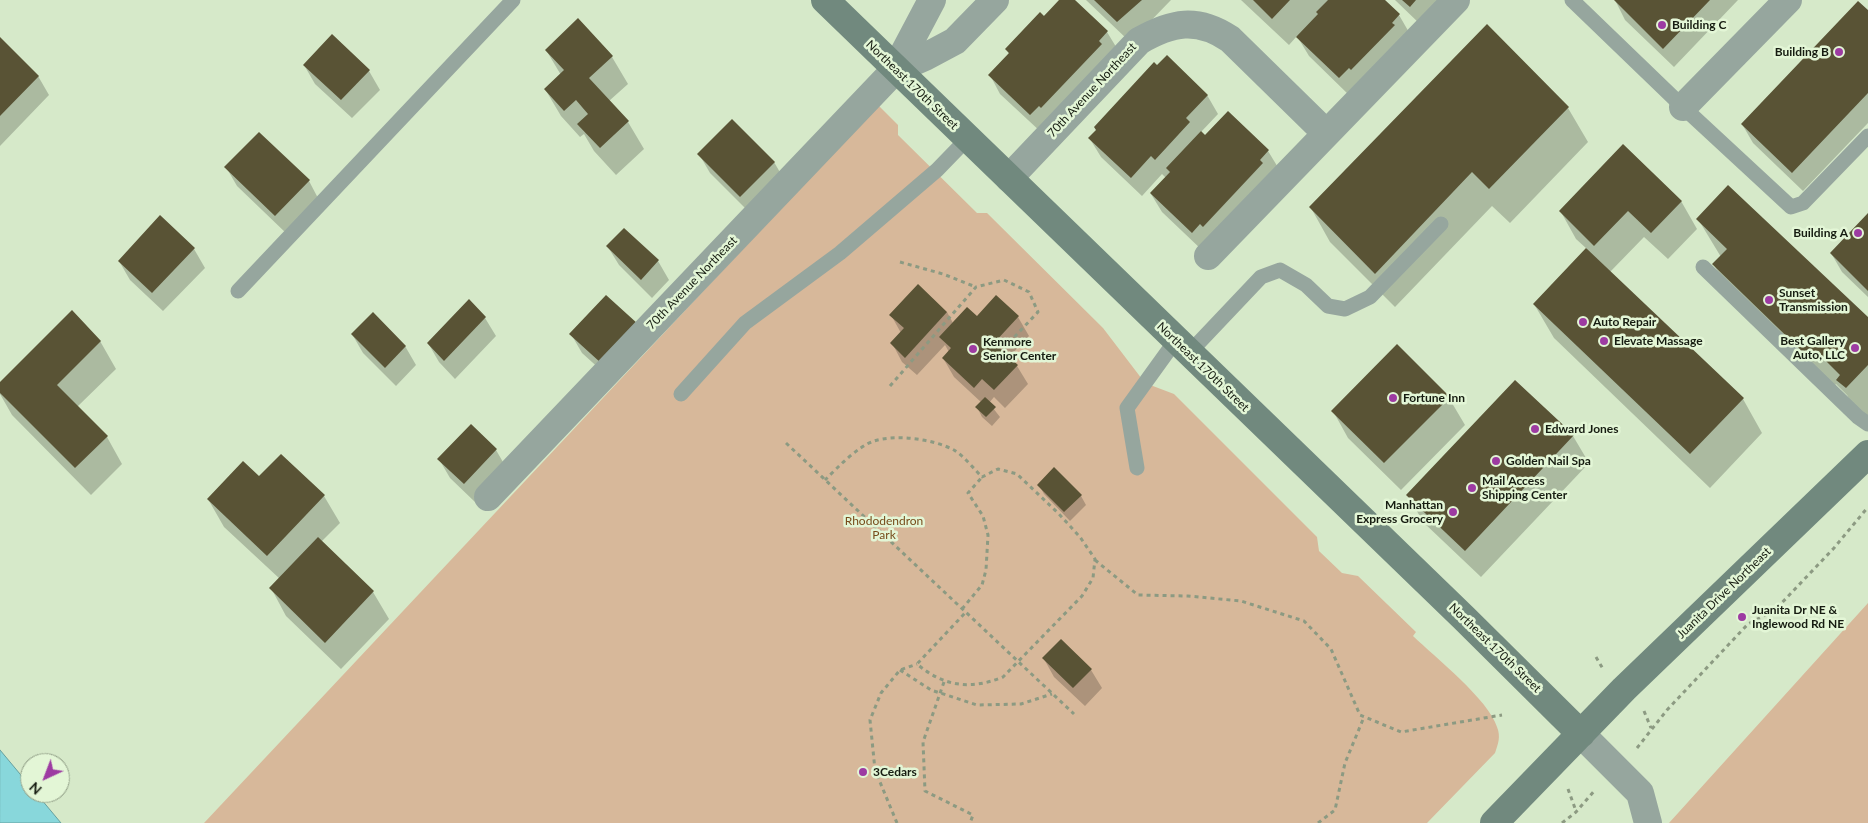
<!DOCTYPE html>
<style>
body{margin:0}
#map{position:relative;width:1868px;height:823px;overflow:hidden;background:#d6e9c9;font-family:Lato,sans-serif}
canvas{display:block}
.north{position:absolute;left:20px;top:753px;width:50px;height:50px;box-sizing:border-box;background:#e3f6d6;border:1px solid #919f87;border-radius:50%;rotate:223deg;font-size:14px;font-weight:700;line-height:20px;text-align:center;color:#161c11}
.north::after{content:'';display:block;margin:auto;width:18px;height:22px;background:#9d3ba2;clip-path:polygon(50% 0,100% 100%,50% 72%,0 100%)}
</style>
<div id="map">
<canvas width="1868" height="823"></canvas>
<div class="north">N</div>
</div>
<script>
const ctx = document.querySelector('canvas').getContext('2d');
ctx.lineJoin = 'round';
function fillPath(path, color) {
  ctx.fillStyle = color;
  ctx.fill(path, 'evenodd');
}
function stroke(path, color, width, dash) {
  ctx.strokeStyle = color;
  ctx.lineWidth = width;
  ctx.lineCap = dash ? 'butt' : 'round';
  ctx.setLineDash(dash || []);
  ctx.stroke(path);
}
function write(font, color, halo, rows, align = 'center') {
  ctx.font = font + ' Lato,sans-serif';
  ctx.lineWidth = 5;
  ctx.setLineDash([]);
  ctx.textBaseline = 'middle';
  ctx.strokeStyle = halo;
  ctx.fillStyle = color;
  for (const [text, x, y, turn = 0] of rows) {
    ctx.save();
    ctx.translate(x, y);
    ctx.rotate((+turn || 0) * Math.PI / 180);
    ctx.textAlign = isNaN(turn) ? turn : align;
    if (halo) ctx.strokeText(text, 0, 0);
    ctx.fillText(text, 0, 0);
    ctx.restore();
  }
}
fillPath(new Path2D(`
 M878,105L898,125V135L977,213H987L1103,328L1145,383L1174,394L1317,537L1319,551L1342,573L1358,576L1416,632L1413,636C1435,657 1489,700 1497,727C1501,737 1498,744 1495,753L1427,823H204Z
 M1868,603V823H1669Z`), '#d7b89a');
const water = new Path2D(`
 M0,750L30,786V793H36L61,823H0Z`);
fillPath(water, '#88d7db');
stroke(water, '#669f9e', 1);
fillPath(new Path2D(`
 M1061,0H1073L1107,32L1118,50L1042,133L1000,94L990,75L1009,54L1007,50Z
 M1086,0H1171L1140,32L1128,40Z
 M1241,0H1383L1399,15L1410,34L1350,96L1309,56L1297,36L1289,45Z
 M1395,0H1449L1421,25Z
 M1615,0H1738L1674,67L1625,20Z
 M1868,12V123L1803,191L1753,143L1742,124Z
 M578,20L612,57L628,84L609,101L628,122L644,149L616,175L594,151L584,134L580,137L561,116L545,89L561,75L546,50Z
 M0,39L38,76L49,95L0,146Z
 M304,65L369,71L380,90L352,118L315,84Z
 M1207,95L1218,114L1201,132L1206,136L1228,113L1268,151L1279,169L1203,251L1162,212L1151,194L1166,178L1162,174L1142,196L1101,157L1090,139Z
 M1568,108L1588,142L1510,223L1492,206L1395,307L1330,242L1311,208Z
 M699,154L774,162L785,181L752,215L710,173Z
 M226,167L309,181L319,200L287,234L237,186Z
 M1681,201L1697,229L1668,259L1644,237L1610,272L1743,399L1762,433L1710,488L1554,338L1534,304L1587,249L1576,239L1561,212Z
 M1868,215V297L1842,272L1831,253Z
 M1698,219L1868,319V420L1858,414L1847,395L1836,384L1829,391L1733,299L1714,265L1721,257Z
 M624,230L658,261L669,280L652,298L619,265L608,247Z
 M194,249L205,268L163,311L130,280L119,261Z
 M606,297L613,381L582,353L571,334Z
 M947,312L953,323L977,318L1018,317L1029,336L1008,358L1017,366L1028,384L1005,408L994,397L989,403L1000,417L992,426L982,417L977,407L982,403L954,377L943,358L949,352L945,345L917,375L902,362L892,343L901,333L891,315Z
 M485,318L496,336L455,379L439,362L428,343Z
 M352,334L405,346L416,365L396,386L363,353Z
 M100,341L116,369L77,407L107,437L122,464L91,495L12,415L0,394V384Z
 M1449,398L1465,425L1401,490L1348,438L1333,411Z
 M471,426L496,450L507,469L475,502L450,478L439,459Z
 M1573,436L1589,463L1481,577L1423,522L1408,495Z
 M281,455L324,496L340,523L321,542L373,592L389,619L341,669L286,616L271,588L280,579L224,527L208,499L259,478Z
 M1054,469L1081,496L1086,505L1070,521L1044,494L1039,485Z
 M1044,659L1091,670L1102,688L1085,706L1054,677Z`), '#0003');
fillPath(new Path2D(`
 M1059,0H1075L1108,31L1099,41L1102,44L1041,108L1039,106L1030,115L988,75L1009,53L1005,49L1040,12L1044,16Z
 M1094,0H1142L1117,22Z
 M1253,0H1290L1272,19Z
 M1328,0H1385L1400,14L1392,23L1395,25L1351,70L1349,68L1339,78L1296,37L1318,14L1316,12Z
 M1402,0H1416L1410,7Z
 M1614,0H1710L1663,49Z
 M1858,1L1868,10V93L1792,173L1741,124Z
 M578,18L613,56L589,78L629,121L600,148L577,124L588,114L576,100L564,111L544,89L564,70L545,50Z
 M1487,24L1569,107L1489,189L1472,172L1375,274L1309,207Z
 M332,34L370,70L341,100L303,65Z
 M0,37L39,76L0,116Z
 M1167,55L1208,95L1186,118L1190,122L1155,160L1151,156L1131,178L1088,138L1096,130L1094,127L1154,62L1157,65Z
 M1228,111L1269,150L1260,160L1263,163L1203,227L1200,224L1192,233L1150,193L1170,172L1166,168L1201,131L1205,135Z
 M732,119L775,162L740,197L697,154Z
 M259,132L310,180L275,216L224,167Z
 M1623,144L1682,201L1651,233L1628,211L1594,246L1559,211Z
 M1728,185L1868,317V365L1846,388L1836,380L1840,375L1816,351L1809,358L1712,264L1727,249L1696,219Z
 M1868,213V291L1830,253Z
 M160,215L195,248L152,293L118,261Z
 M624,228L659,260L641,280L606,246Z
 M1586,248L1744,398L1690,454L1533,304Z
 M918,284L947,312L905,358L890,343L904,328L889,315Z
 M606,295L638,324L601,363L569,334Z
 M996,295L1019,316L994,343L1018,365L994,390L982,379L974,388L942,358L951,348L939,337L967,307L977,316Z
 M469,299L486,317L444,361L427,343Z
 M72,310L101,341L57,385L108,436L75,468L0,393V382Z
 M373,312L406,346L385,368L351,334Z
 M1397,344L1450,397L1384,463L1331,411Z
 M1515,380L1574,435L1465,551L1406,495Z
 M985,397L996,407L986,417L975,407Z
 M471,424L497,449L464,484L437,459Z
 M281,454L325,495L267,556L207,499L243,461L259,476Z
 M1054,467L1082,495L1064,512L1037,485Z
 M318,537L374,591L325,643L269,588Z
 M1061,639L1092,669L1073,688L1042,658Z`), '#595335');
stroke(new Path2D(`
 M900,262L943,274L976,287
 M890,386L976,287L1004,280L1029,292L1038,312L1002,350
 M786,443L1074,714
 M825,480C837,468 858,446 874,441C897,434 933,439 954,450C964,456 974,469 982,477L998,469L1017,474L1059,514L1080,537L1095,559L1093,578L1082,596L1003,677C971,690 944,687 917,664L966,612
 M1095,560L1138,595L1188,596L1241,601L1304,621L1331,649L1360,715L1401,732L1502,715
 M962,609L982,585L986,570L988,535L983,516L968,493L982,477
 M1596,657L1603,669
 M900,670L931,690L977,705L1021,704L1052,694
 M944,682L923,742L925,791L973,815L970,823
 M1644,711L1651,728
 M1637,748L1667,710L1748,624L1775,610L1834,548L1868,507
 M1568,789L1576,811
 M897,823L875,770L870,720L881,693L900,670L917,664
 M1318,823L1335,810L1345,763L1364,717
 M1562,823L1576,812L1595,790`), '#8c9a82', 3, [4, 4]);
stroke(new Path2D(`
 M1572,0L1683,107L1791,207L1803,203L1868,136
 M1703,267L1858,417L1868,424
 M238,291L513,0
 M1189,353L1261,277L1280,270L1306,285L1328,306L1345,309L1370,297L1441,224
 M681,394L745,323L840,253L937,170L968,138
 M1137,468L1127,408L1176,340`), '#96a69e', 15);
stroke(new Path2D(`
 M895,70L925,57L955,41L995,0
 M1683,107L1788,0
 M1009,178L1139,41C1172,22 1197,17 1230,39L1326,133
 M1208,256L1456,0
 M488,497L895,70L932,0
 M1581,734L1640,793L1648,823`), '#96a69e', 28);
stroke(new Path2D(`
 M825,0L1464,618L1581,734
 M1494,823L1624,689L1868,454`), '#71897e', 28);
for (const [x, y, r, color] of [
 [1662,25,5,"#9d3ba2"],
 [1839,52,5,"#9d3ba2"],
 [1858,233,5,"#9d3ba2"],
 [1769,300,5,"#9d3ba2"],
 [1583,322,5,"#9d3ba2"],
 [1604,341,5,"#9d3ba2"],
 [1855,348,5,"#9d3ba2"],
 [973,349,5,"#9d3ba2"],
 [1393,398,5,"#9d3ba2"],
 [1535,429,5,"#9d3ba2"],
 [1496,461,5,"#9d3ba2"],
 [1472,488,5,"#9d3ba2"],
 [1453,512,5,"#9d3ba2"],
 [1742,617,5,"#9d3ba2"],
 [863,772,5,"#9d3ba2"]
]) {
  const dot = new Path2D();
  dot.arc(x, y, r, 0, 2 * Math.PI);
  ctx.fillStyle = color;
  ctx.fill(dot);
  stroke(dot, '#e3f6d6', 2);
}
write('bold 12px', '#161c11', '#e3f6d6', [
 ["Building C",1672,25],
 ["Building B",1829,52,"right"],
 ["Building A",1848,233,"right"],
 ["Sunset",1779,293],
 ["Transmission",1779,307],
 ["Auto Repair",1593,322],
 ["Elevate Massage",1614,341],
 ["Best Gallery",1845,341,"right"],
 ["Auto, LLC",1845,355,"right"],
 ["Kenmore",983,342],
 ["Senior Center",983,356],
 ["Fortune Inn",1403,398],
 ["Edward Jones",1545,429],
 ["Golden Nail Spa",1506,461],
 ["Mail Access",1482,481],
 ["Shipping Center",1482,495],
 ["Manhattan",1443,505,"right"],
 ["Express Grocery",1443,519,"right"],
 ["Juanita Dr NE &",1752,610],
 ["Inglewood Rd NE",1752,624],
 ["3Cedars",873,772]
], 'left');
write('12px', '#161c11', '#e3f6d6', [
 ["Northeast 170th Street",912,85,44],
 ["70th Avenue Northeast",1092,90,-47],
 ["70th Avenue Northeast",692,283,-46],
 ["Northeast 170th Street",1203,367,44],
 ["Juanita Drive Northeast",1724,593,-44],
 ["Northeast 170th Street",1495,648,44]
]);
write('12px', '#774c1b', '#e3f6d6', [
 ["Rhododendron",884,521],
 ["Park",884,535]
]);
</script>
